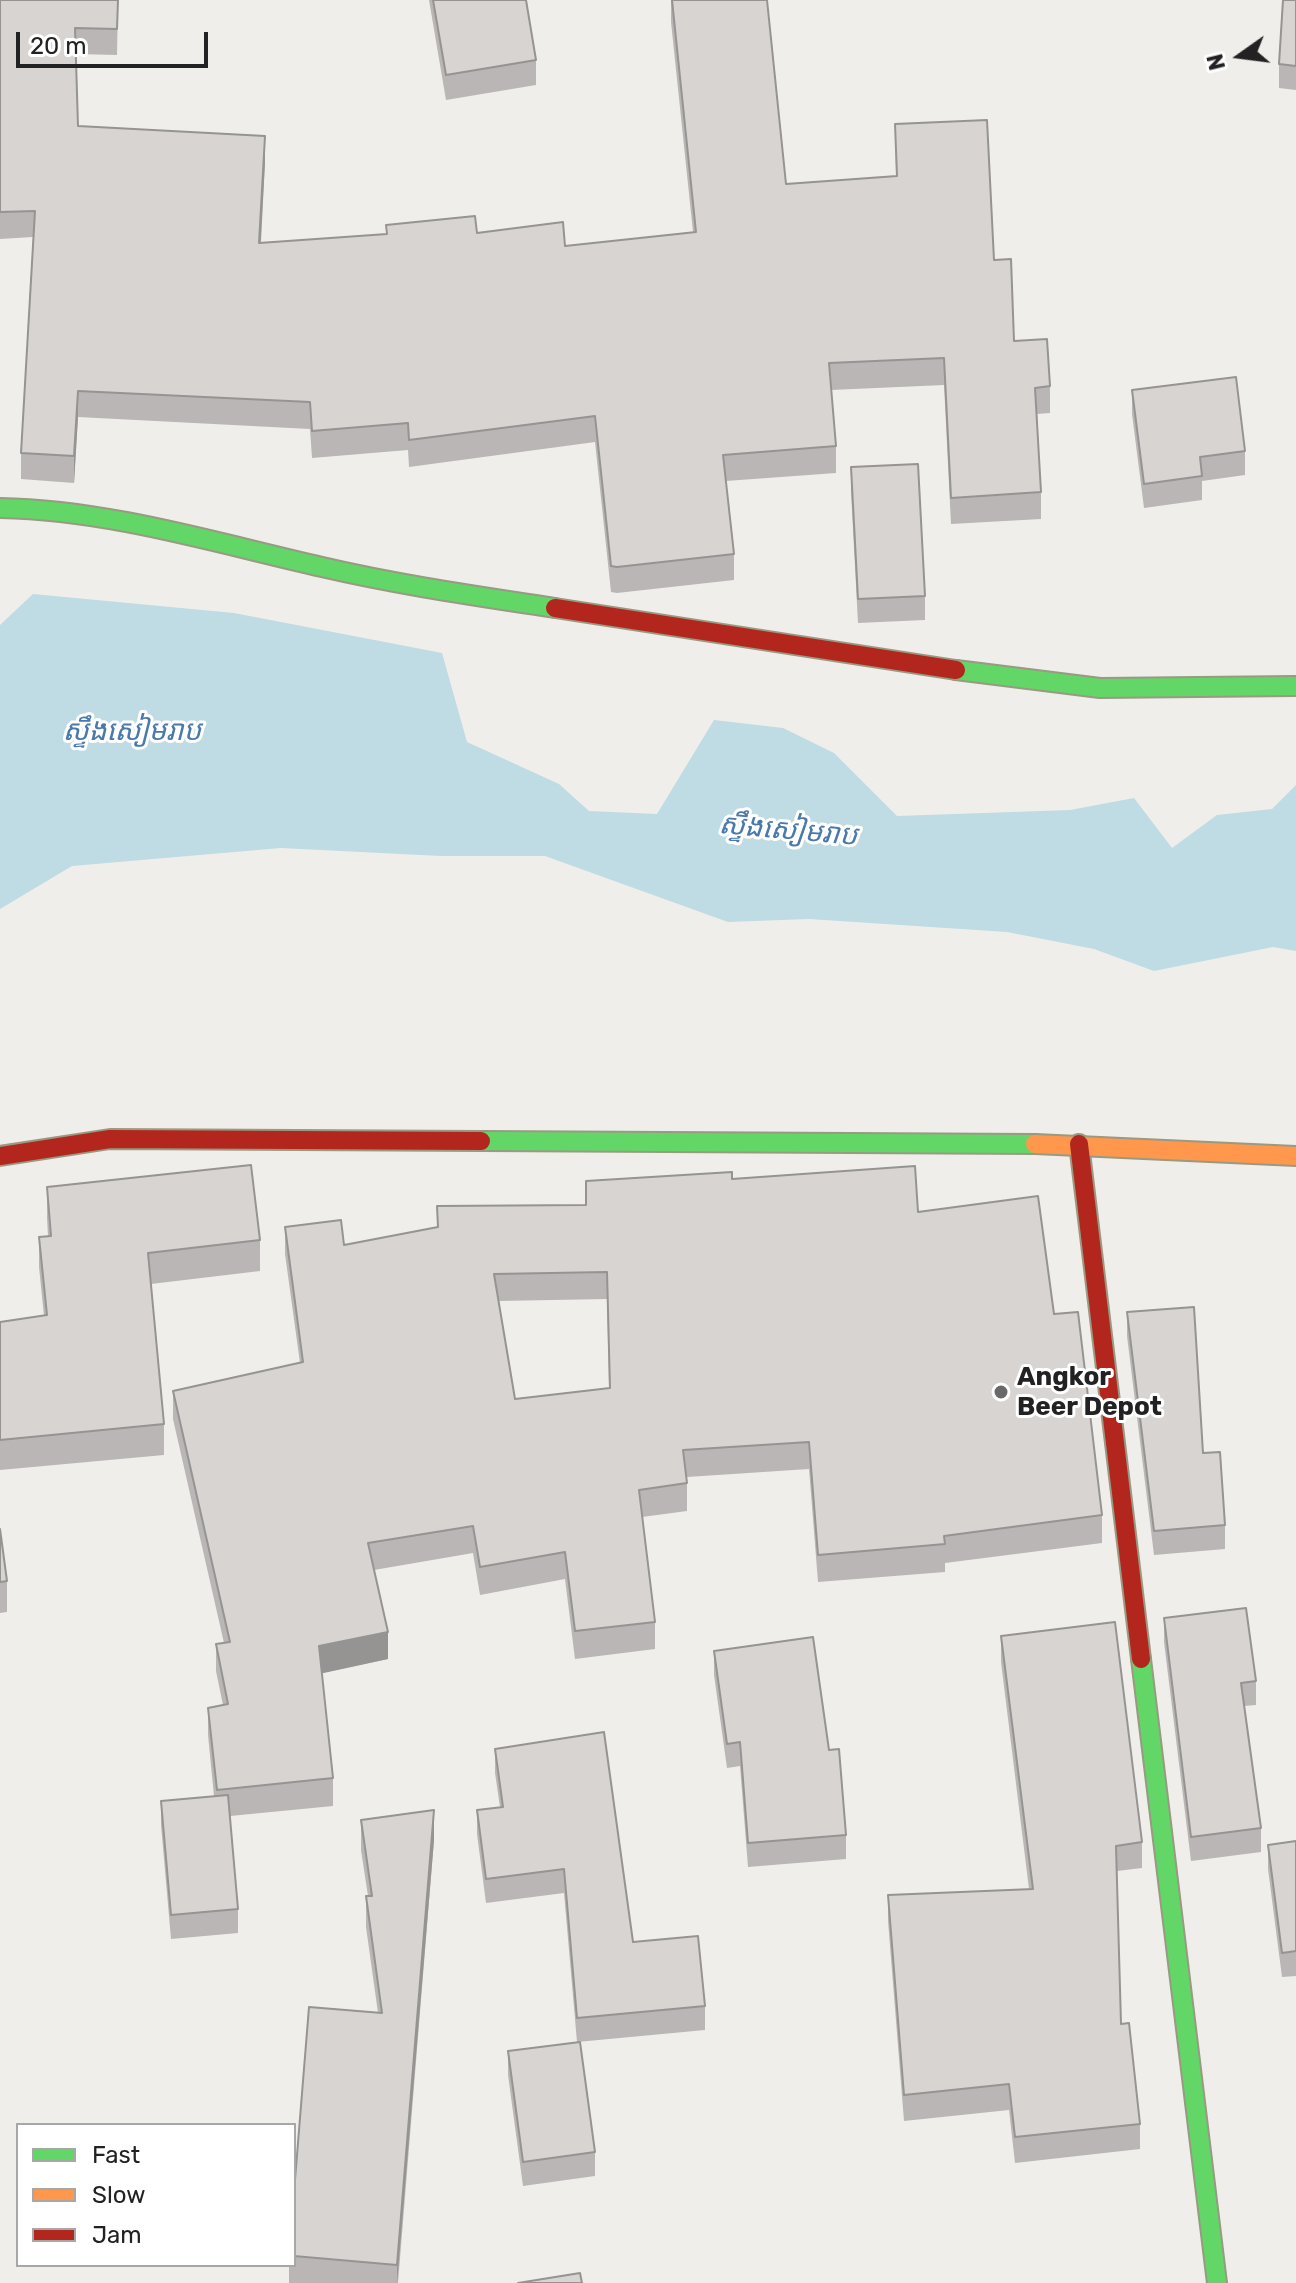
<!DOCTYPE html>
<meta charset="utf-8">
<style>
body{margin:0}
#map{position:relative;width:1296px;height:2283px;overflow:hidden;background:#f0eeeb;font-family:Rubik,sans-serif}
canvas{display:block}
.legend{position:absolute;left:16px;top:2123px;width:280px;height:144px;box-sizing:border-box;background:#fff;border:2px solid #a7a7a7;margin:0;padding:10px 14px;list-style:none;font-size:24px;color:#222}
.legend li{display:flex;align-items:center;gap:16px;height:40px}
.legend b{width:40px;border:2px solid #a7a7a7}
.north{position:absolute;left:1200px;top:16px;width:80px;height:80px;-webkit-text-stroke:6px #fff;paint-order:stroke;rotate:256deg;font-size:22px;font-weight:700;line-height:32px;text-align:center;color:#222}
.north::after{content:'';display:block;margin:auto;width:28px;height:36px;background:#222;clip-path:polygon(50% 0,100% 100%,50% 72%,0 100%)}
.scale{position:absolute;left:16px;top:32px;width:192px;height:36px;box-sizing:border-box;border:4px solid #222;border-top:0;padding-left:10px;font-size:24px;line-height:28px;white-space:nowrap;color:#222;-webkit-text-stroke:6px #fff;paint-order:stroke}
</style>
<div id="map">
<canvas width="1296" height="2283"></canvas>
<ul class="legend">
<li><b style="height:10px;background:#63d668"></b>Fast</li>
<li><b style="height:10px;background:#ff974d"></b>Slow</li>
<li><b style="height:10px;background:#b3261e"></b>Jam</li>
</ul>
<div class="north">N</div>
<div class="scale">20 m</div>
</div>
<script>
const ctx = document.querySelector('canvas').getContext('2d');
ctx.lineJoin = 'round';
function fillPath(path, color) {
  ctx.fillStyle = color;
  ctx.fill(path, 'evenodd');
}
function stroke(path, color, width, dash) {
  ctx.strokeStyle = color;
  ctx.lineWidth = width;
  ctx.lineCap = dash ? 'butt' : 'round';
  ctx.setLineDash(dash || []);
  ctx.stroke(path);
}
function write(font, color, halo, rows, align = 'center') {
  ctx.font = font + ' Rubik,"Noto Sans Khmer",sans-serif';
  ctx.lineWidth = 6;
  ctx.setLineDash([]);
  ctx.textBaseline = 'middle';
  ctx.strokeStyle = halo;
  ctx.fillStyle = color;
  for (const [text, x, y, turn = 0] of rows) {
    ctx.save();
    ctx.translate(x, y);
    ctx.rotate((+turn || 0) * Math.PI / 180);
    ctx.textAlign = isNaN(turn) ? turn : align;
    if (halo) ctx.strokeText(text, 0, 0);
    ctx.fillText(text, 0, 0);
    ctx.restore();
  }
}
fillPath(new Path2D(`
 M33,594L234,613L442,653L467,742L559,784L589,811L657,814L714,720L783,728L834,753L897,816L1070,810L1134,798L1172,848L1217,815L1272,809L1296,785V951L1273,947L1154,971L1094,949L1007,932L809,919L728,922L545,856H441L281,848L72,866L0,909V625Z`), '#bfdbe3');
const fast = new Path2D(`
 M0,508C109,510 216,543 322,567C399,585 477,596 555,608
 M956,670L1100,688L1296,686
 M481,1141L1035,1144
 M1141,1659L1217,2283`);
const slow = new Path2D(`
 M1035,1144L1296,1156`);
const jam = new Path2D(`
 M555,608L956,670
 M1079,1144L1141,1659
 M0,1156L110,1139L481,1141`);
stroke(fast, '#999a82', 22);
stroke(slow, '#999a82', 22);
stroke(jam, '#999a82', 22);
stroke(fast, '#63d668', 18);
stroke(slow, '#ff974d', 18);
stroke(jam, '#b3261e', 18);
fillPath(new Path2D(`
 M0,0H118L117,55L76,54L78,126L265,162L261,243L386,234V225L477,233L565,246L693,232L671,22V0L786,184L896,176L895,124L994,260L1014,341L1050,386V413L1037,414L1041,492V519L951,524L944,385L831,390L836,446V473L726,481L734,554V580L617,593L611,592L595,442L409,467L408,450L312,458L310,429L78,417L74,483L21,479V453L33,237L0,239Z
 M429,0H526L536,60V85L446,100Z
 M1296,0V90L1279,88V64Z
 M1132,390L1245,451V475L1202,481V500L1144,508L1132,414Z
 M851,467L925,596V620L858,623L851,491Z
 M732,1179L918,1212L1054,1314L1102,1515V1543L945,1563V1572L818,1582L809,1469L687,1477V1511L642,1517L655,1622V1649L575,1659L565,1579L480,1595L473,1553L374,1570L388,1659L322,1673L333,1778V1806L230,1816L238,1909V1933L171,1939L161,1825V1801L214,1796L208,1735V1708L223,1705L216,1671V1644L224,1643L173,1419V1391L300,1363L285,1254V1227L344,1245L437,1227V1206L586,1205V1181ZM607,1299L609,1388L515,1399L498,1301Z
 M47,1187L260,1240V1271L151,1284L164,1424V1455L0,1470V1322L44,1316L39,1267V1237L48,1236L47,1218Z
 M1127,1312L1203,1453L1225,1525V1549L1154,1555L1127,1336Z
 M0,1529L7,1581V1612L0,1613Z
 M1164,1618L1256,1681V1705L1244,1706L1261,1828V1852L1191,1861L1164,1642Z
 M1001,1636L1142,1842V1868L1117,1871L1121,2024L1140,2124V2149L1015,2163L1009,2110L904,2121L888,1921V1895L1029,1889L1001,1662Z
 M714,1651L829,1750L846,1835V1859L748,1867L740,1766L727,1768L714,1675Z
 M495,1749L633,1942L705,2006V2030L577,2042L564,1893L486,1903L477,1834V1810L500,1807L495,1773Z
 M361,1820L434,1840L398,2283H289V2265H294V2192L378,2013L366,1927V1896H368L361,1850Z
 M1296,1841V1976L1282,1977L1268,1869V1845Z
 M508,2051L595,2152V2176L523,2186L508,2075Z`), '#b9b6b5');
fillPath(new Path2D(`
 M265,136V162L259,270V243Z
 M78,391V417L74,483V456Z
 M388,1632V1659L319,1674V1646Z
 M434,1810V1840L397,2283V2265Z`), '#969493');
const building = new Path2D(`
 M0,0H118L117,29L75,28L78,126L265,136L259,243L387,234L386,225L475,216L477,233L563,222L565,246L696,232L672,0H767L786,184L897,176L895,124L987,120L994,260L1011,259L1014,341L1047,339L1050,386L1035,388L1041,492L951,498L944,358L829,363L836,446L723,455L734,554L617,567L611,566L595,416L409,440L408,423L312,431L310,402L78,391L74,456L21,453L35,211L0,212Z
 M433,0H526L536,60L446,75Z
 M1283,0H1296V66L1279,64Z
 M1236,377L1245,451L1200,457L1202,476L1144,484L1132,390Z
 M918,464L925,596L858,599L851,467Z
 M251,1165L260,1240L148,1253L164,1424L0,1440V1322L47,1315L39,1237L51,1236L47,1187Z
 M915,1166L918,1212L1038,1196L1054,1314L1078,1312L1102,1515L944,1536L945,1544L818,1555L809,1442L683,1450L687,1483L639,1490L655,1622L575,1631L565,1552L480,1567L473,1526L368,1543L388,1632L319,1646L333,1778L217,1790L208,1708L228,1704L216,1644L230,1642L173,1391L303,1362L285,1227L341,1220L344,1245L438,1227L437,1206L586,1205V1181L732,1172V1179ZM607,1272L610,1388L515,1399L494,1274Z
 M1194,1307L1203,1453L1220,1452L1225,1525L1154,1531L1127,1312Z
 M0,1529L7,1581L0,1582Z
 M1246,1608L1256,1681L1241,1683L1261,1828L1191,1837L1164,1618Z
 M1115,1622L1142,1842L1116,1846L1121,2024L1129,2023L1140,2124L1015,2137L1009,2084L904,2095L888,1895L1033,1889L1001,1636Z
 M813,1637L829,1750L839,1749L846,1835L748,1843L740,1742L727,1744L714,1651Z
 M604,1732L633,1942L698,1936L705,2006L577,2018L564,1869L486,1879L477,1810L503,1807L495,1749Z
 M228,1795L238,1909L171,1915L161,1801Z
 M434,1810L397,2265L294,2256V2192L309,2007L382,2013L366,1896H372L361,1820Z
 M1296,1841V1951L1282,1953L1268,1845Z
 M580,2042L595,2152L523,2162L508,2051Z
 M580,2273L582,2283H518Z`);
fillPath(building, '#d7d4d2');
stroke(building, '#969493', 2);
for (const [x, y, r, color] of [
 [1001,1392,8,"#6a6968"]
]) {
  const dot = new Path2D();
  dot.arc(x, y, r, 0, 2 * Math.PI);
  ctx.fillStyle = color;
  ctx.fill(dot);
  stroke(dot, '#fff', 3);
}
write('bold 26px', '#222', '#fff', [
 ["Angkor",1017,1377],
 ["Beer Depot",1017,1407]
], 'left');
write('italic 28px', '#4a7aab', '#fff', [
 ["ស្ទឹងសៀមរាប",132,732],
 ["ស្ទឹងសៀមរាប",788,831,5]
]);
</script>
